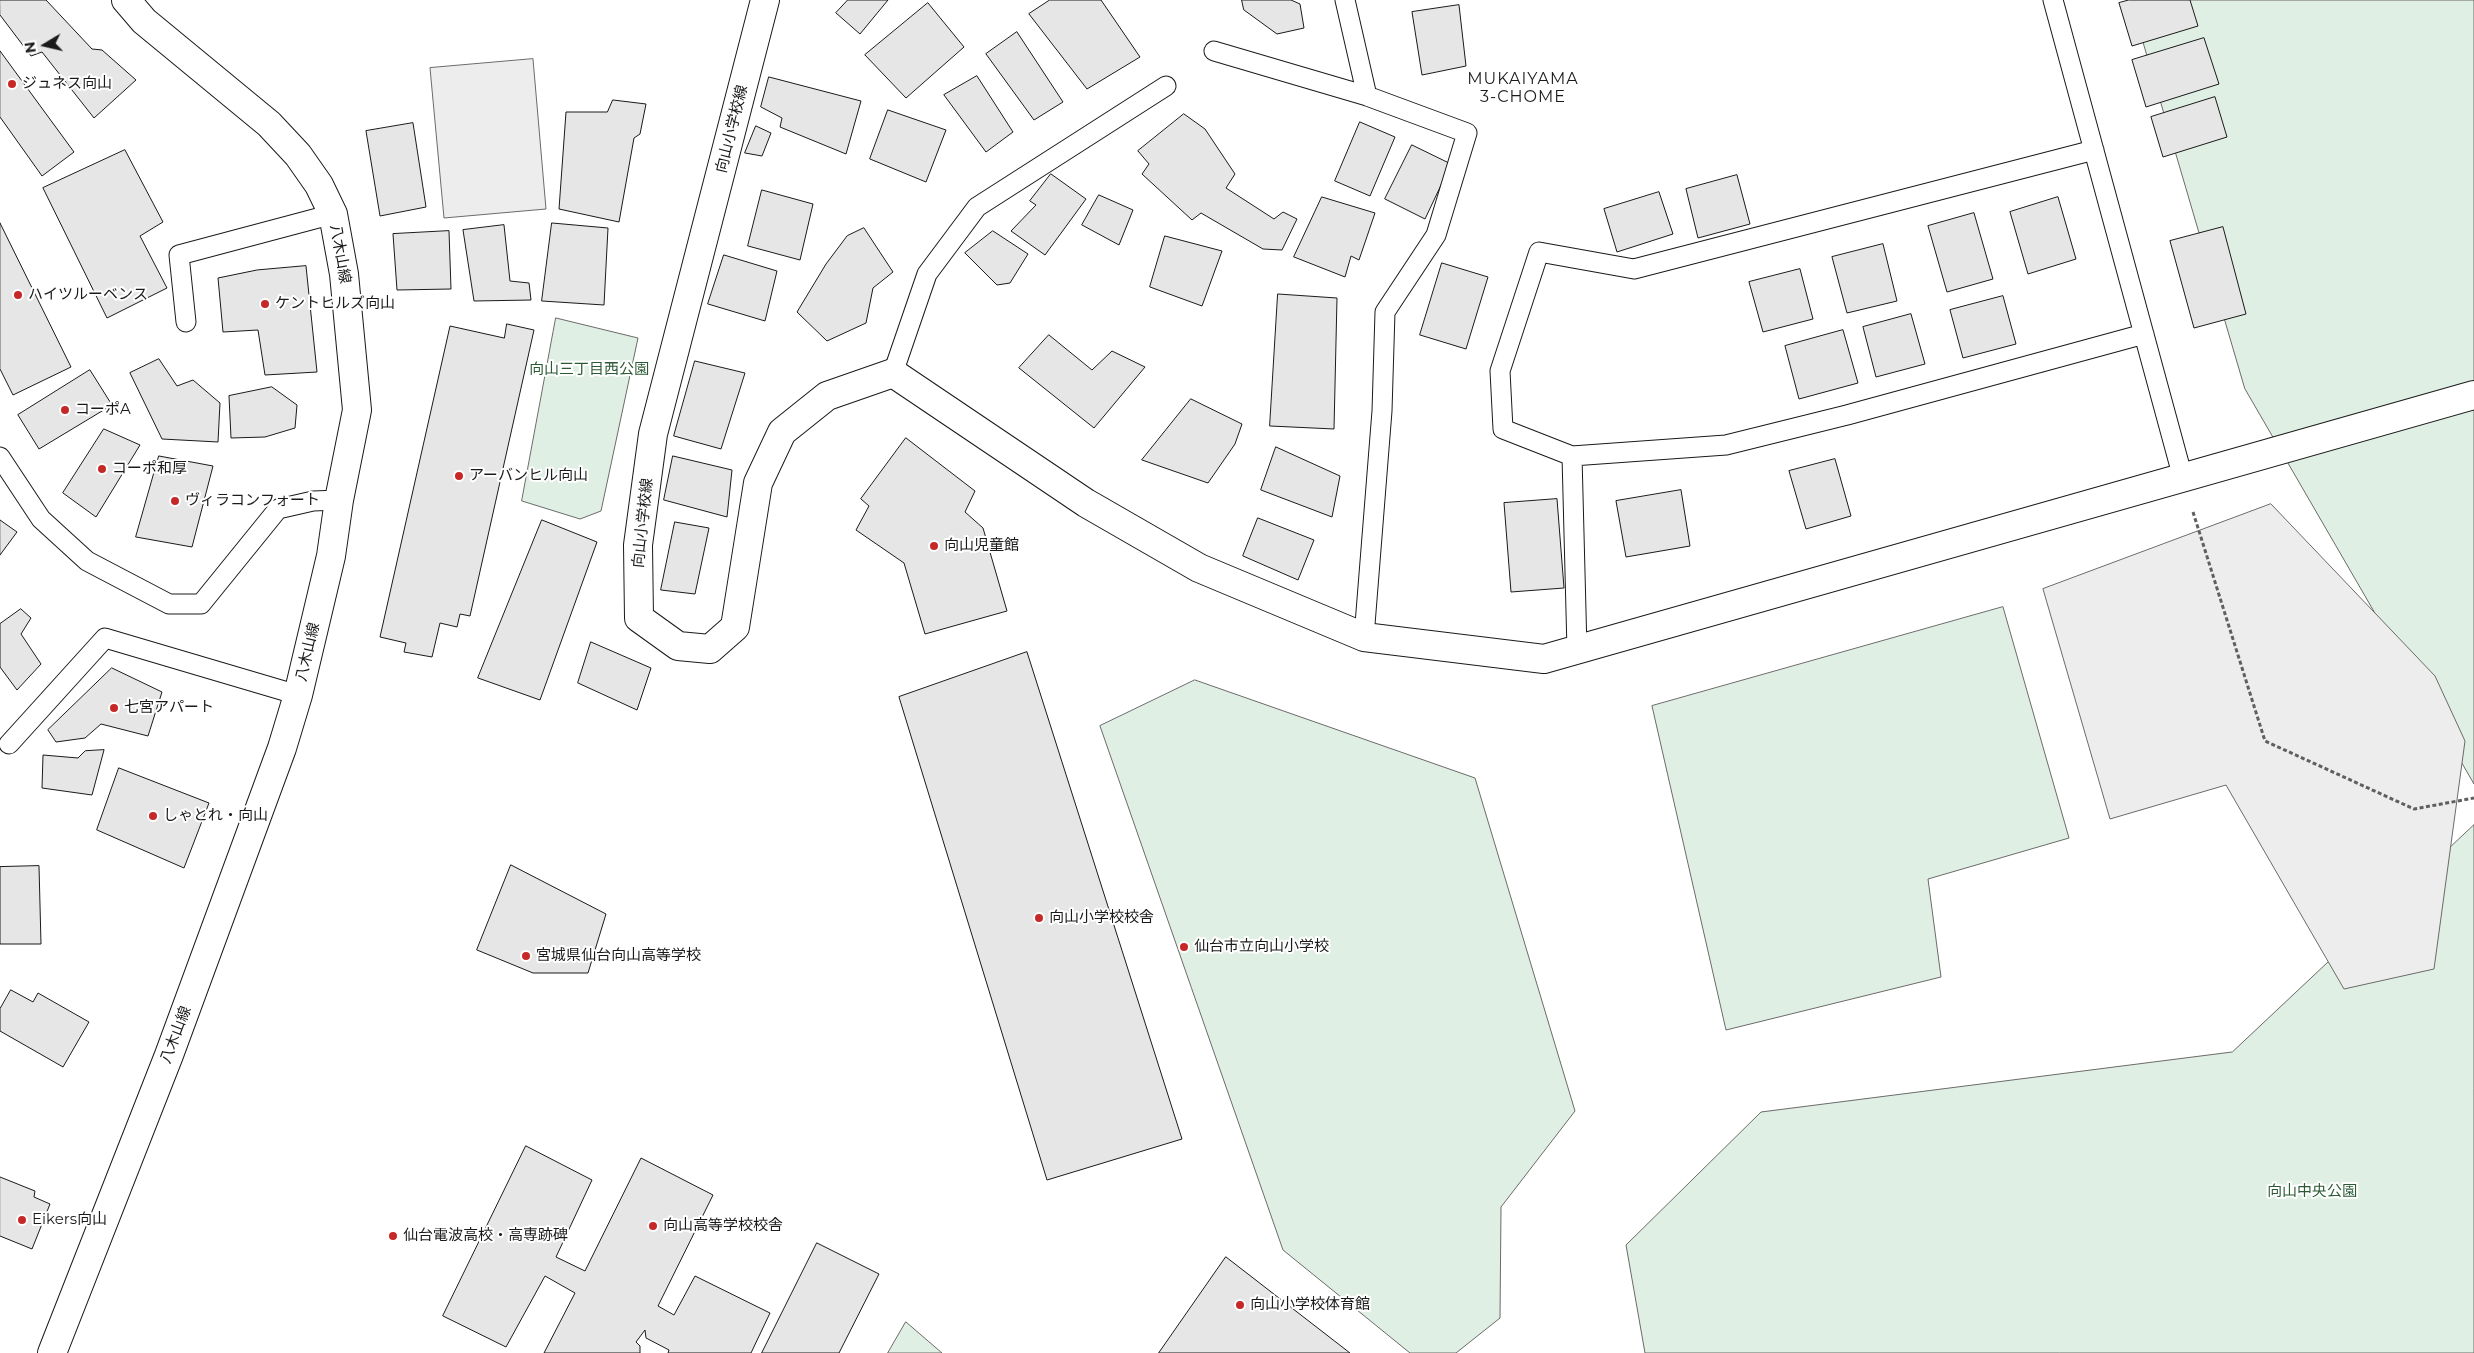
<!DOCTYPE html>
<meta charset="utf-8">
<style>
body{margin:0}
#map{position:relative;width:2474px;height:1353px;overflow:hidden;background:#fff;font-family:Montserrat,sans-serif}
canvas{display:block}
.north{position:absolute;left:20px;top:20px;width:50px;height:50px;-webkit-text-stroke:4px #fff;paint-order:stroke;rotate:261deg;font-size:14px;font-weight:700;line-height:20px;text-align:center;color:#1a1a1a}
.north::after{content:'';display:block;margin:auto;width:18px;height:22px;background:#1a1a1a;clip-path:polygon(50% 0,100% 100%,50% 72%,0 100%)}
</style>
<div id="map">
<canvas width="2474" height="1353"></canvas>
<div class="north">N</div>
</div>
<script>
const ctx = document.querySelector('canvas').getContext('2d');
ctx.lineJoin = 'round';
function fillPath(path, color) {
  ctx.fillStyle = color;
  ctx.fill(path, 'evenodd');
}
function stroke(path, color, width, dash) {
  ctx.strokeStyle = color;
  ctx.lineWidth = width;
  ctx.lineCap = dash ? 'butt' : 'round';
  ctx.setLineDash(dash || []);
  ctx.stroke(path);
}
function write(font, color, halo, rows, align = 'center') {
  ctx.font = font + ' Montserrat,"Noto Sans JP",sans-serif';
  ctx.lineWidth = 4;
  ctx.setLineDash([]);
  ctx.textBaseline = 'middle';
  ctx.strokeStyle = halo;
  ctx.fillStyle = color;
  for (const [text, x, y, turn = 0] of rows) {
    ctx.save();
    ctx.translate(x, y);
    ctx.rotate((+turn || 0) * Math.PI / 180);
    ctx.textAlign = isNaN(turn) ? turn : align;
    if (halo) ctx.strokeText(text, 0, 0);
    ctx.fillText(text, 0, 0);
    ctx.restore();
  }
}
const green = new Path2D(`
 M2131,0H2474V784L2245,389Z
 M556,318L638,338L601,511L580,519L522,501Z
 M2003,607L2069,838L1928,879L1941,977L1726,1030L1652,706Z
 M1195,680L1475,778L1575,1111L1501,1207L1500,1318L1456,1353H1410L1283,1250L1100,726Z
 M2474,825V1353H1645L1626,1245L1761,1112L2232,1052Z
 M906,1322L942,1353H888Z`);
fillPath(green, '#e0efe3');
stroke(green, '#6a6a6a', 1);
const parking = new Path2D(`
 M533,59L546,209L444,218L430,68Z
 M2271,504L2435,676L2465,741L2434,969L2344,989L2226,785L2110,819L2043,589Z`);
fillPath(parking, '#ededed');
stroke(parking, '#6a6a6a', 1);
const building = new Path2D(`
 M0,0H46L92,49L102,50L136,80L94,118L42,52L31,56L0,15Z
 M848,0H888L860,34L836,13Z
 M1050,0H1101L1140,57L1087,89L1029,14Z
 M1242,0H1291L1300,4L1304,28L1277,34L1244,10Z
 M2129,0H2190L2198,26L2132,46L2119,3Z
 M928,3L964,47L906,98L865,55Z
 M1459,5L1466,66L1422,75L1412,12Z
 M1017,32L1063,102L1034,120L986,54Z
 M2204,38L2219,84L2146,107L2132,60Z
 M0,51L74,152L42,176L0,117Z
 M977,76L1013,132L986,152L944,95Z
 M769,77L861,101L846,154L780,127L782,118L761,107Z
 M2215,97L2227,137L2163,157L2151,117Z
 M613,100L646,104L640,134L634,138L619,222L559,209L566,112H607Z
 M888,110L946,130L926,182L870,159Z
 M1184,114L1205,129L1235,174L1226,188L1274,219L1283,212L1297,219L1282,250L1263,249L1201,213L1192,220L1142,174L1149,164L1138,151Z
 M1360,122L1395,137L1370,196L1335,181Z
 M413,123L426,207L380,216L366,131Z
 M756,126L771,133L762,156L745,153Z
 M1412,145L1451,164L1425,219L1385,199Z
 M125,150L163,222L140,236L167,288L107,318L43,188Z
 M1051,174L1086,199L1045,255L1011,231L1036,205L1030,201Z
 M1737,175L1750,224L1698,238L1686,189Z
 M762,190L813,204L800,260L748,246Z
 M1659,192L1673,234L1617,252L1604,209Z
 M1099,195L1133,210L1119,245L1082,225Z
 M1322,197L1375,213L1359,260L1351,256L1345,277L1294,257Z
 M2058,197L2076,259L2028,274L2010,212Z
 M1974,213L1993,279L1947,292L1928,226Z
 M0,223L71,367L13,395L0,369Z
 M552,223L608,228L604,305L542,301Z
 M504,225L510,281L529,283L531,300L474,301L463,230Z
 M2223,227L2246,314L2194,328L2170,241Z
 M864,228L893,272L873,288L866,323L827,341L797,312L826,264L847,236Z
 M449,231L451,289L397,290L393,234Z
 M993,231L1028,254L1010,283L997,285L965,253Z
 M1165,236L1222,251L1202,306L1150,287Z
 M1883,244L1897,301L1847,313L1832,257Z
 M724,255L777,271L765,321L708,304Z
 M1442,263L1488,277L1466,349L1420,335Z
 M306,266L317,372L265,375L258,330L223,332L218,278L257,270Z
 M1800,269L1813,319L1763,332L1749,282Z
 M1278,294L1337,298L1334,429L1270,426Z
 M2003,296L2016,344L1963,358L1950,310Z
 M1911,314L1925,364L1876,377L1863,327Z
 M507,324L534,330L470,616L460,614L457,627L440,623L432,657L404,652L406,643L380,637L450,326L504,338Z
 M1843,330L1858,383L1799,399L1785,346Z
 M1049,335L1092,370L1112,351L1145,367L1094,428L1019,368Z
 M159,359L177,386L193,380L220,403L218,442L162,439L130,373Z
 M695,361L745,373L721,449L674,436Z
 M90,370L112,405L39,449L18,415Z
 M272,387L297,405L295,428L265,437L231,438L229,396Z
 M1191,399L1242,424L1235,444L1208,483L1142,460Z
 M104,429L140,445L96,517L63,493Z
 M906,438L975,491L965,512L983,528L1007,611L925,634L904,563L856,530L869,506L861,499Z
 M1276,447L1340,476L1332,517L1261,490Z
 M159,456L213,466L192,547L136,537Z
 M673,456L732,470L727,517L664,500Z
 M1835,459L1851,516L1806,529L1789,471Z
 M1681,490L1690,546L1626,557L1616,501Z
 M1557,499L1564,588L1511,592L1504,503Z
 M1258,518L1314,540L1298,580L1243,556Z
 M0,520L17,532L0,555Z
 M542,520L597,542L540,700L478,678Z
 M675,522L709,528L695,594L661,590Z
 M21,609L31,618L21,634L41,664L17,690L0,667V624Z
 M591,642L651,668L637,710L578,683Z
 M1027,652L1182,1139L1047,1180L899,697Z
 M112,668L162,692L148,736L101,724L85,738L56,742L48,730Z
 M104,750L92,795L42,788L43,755L78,758L85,751Z
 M119,768L209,803L184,868L97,830Z
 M511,865L606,914L588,973H533L477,950Z
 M39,866L41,944H0V867Z
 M11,990L33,1002L38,993L89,1022L63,1067L0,1031V1009Z
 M526,1146L592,1180L556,1257L585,1271L641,1158L713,1195L658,1306L674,1315L695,1276L770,1313L751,1353H668L669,1350L646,1338L645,1330L636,1342L640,1346V1353H544L575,1293L545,1276L506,1347L443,1316Z
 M0,1177L35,1191L34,1197L50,1204L32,1249L0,1236Z
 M817,1243L879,1274L839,1353H762Z
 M1226,1257L1350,1353H1159Z`);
fillPath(building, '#e6e6e6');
stroke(building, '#1a1a1a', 1);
const lane = new Path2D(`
 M1345,0L1367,96
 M2053,0L2183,478
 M1214,51L1367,96L1467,133L1436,235L1385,312L1382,411L1364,637
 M2094,150L1634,269L1539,252L1500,371L1503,429L1572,456L1726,445L1847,415L2144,334
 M186,322L179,255L333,214
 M893,373L927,274L977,207L1166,86
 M1572,456L1577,650
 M0,457L41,519L87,561L169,604H201L278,509L313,501L339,500
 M9,744L105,638L298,695`);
const street = new Path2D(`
 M765,0L653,434L638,545L639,618L678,646L710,649L735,627L758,483L782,432L827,396L893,373L1086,503L1199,568L1364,637L1544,659L2474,395`);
const secondary = new Path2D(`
 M52,1353L169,1055L282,748L298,695L331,556L339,500L357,410L344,274L333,214L319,185L298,155L269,124L144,21L126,0`);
stroke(lane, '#1a1a1a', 21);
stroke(street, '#1a1a1a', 30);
stroke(secondary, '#1a1a1a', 30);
stroke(new Path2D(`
 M2193,512L2265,741L2414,809L2474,798`), '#5f5f5f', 3, [4, 2.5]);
stroke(lane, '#fff', 19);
stroke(street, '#fff', 28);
stroke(secondary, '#fff', 28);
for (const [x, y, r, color] of [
 [12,84,5,"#c62828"],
 [18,295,5,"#c62828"],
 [265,304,5,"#c62828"],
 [65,410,5,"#c62828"],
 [102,469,5,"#c62828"],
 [459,476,5,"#c62828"],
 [175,501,5,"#c62828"],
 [934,546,5,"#c62828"],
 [114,708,5,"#c62828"],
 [153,816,5,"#c62828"],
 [1039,918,5,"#c62828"],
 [1184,947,5,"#c62828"],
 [526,956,5,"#c62828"],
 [22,1220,5,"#c62828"],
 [653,1226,5,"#c62828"],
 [393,1236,5,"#c62828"],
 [1240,1305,5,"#c62828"]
]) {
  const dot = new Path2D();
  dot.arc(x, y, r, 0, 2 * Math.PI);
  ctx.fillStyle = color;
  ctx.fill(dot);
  stroke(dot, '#fff', 2);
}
write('15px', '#1a1a1a', '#fff', [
 ["ジュネス向山",22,84],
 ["ハイツルーベンス",28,295],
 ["ケントヒルズ向山",275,304],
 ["コーポA",75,410],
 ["コーポ和厚",112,469],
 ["アーバンヒル向山",469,476],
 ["ヴィラコンフォート",185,501],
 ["向山児童館",944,546],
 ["七宮アパート",124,708],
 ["しゃとれ・向山",163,816],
 ["向山小学校校舎",1049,918],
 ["仙台市立向山小学校",1194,947],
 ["宮城県仙台向山高等学校",536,956],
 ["Eikers向山",32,1220],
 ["向山高等学校校舎",663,1226],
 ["仙台電波高校・高専跡碑",403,1236],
 ["向山小学校体育館",1250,1305]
], 'left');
write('15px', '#1a1a1a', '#fff', [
 ["向山小学校線",732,129,-76],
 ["八木山線",340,254,80],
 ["向山小学校線",643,523,-84],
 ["八木山線",308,652,-77],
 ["八木山線",176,1035,-69]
]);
write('15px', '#2b5a34', '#fff', [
 ["向山三丁目西公園",589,370],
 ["向山中央公園",2312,1192]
]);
ctx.letterSpacing = '1px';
write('16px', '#1a1a1a', '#fff', [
 ["MUKAIYAMA",1523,79],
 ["3-CHOME",1523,97]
]);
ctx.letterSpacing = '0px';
</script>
